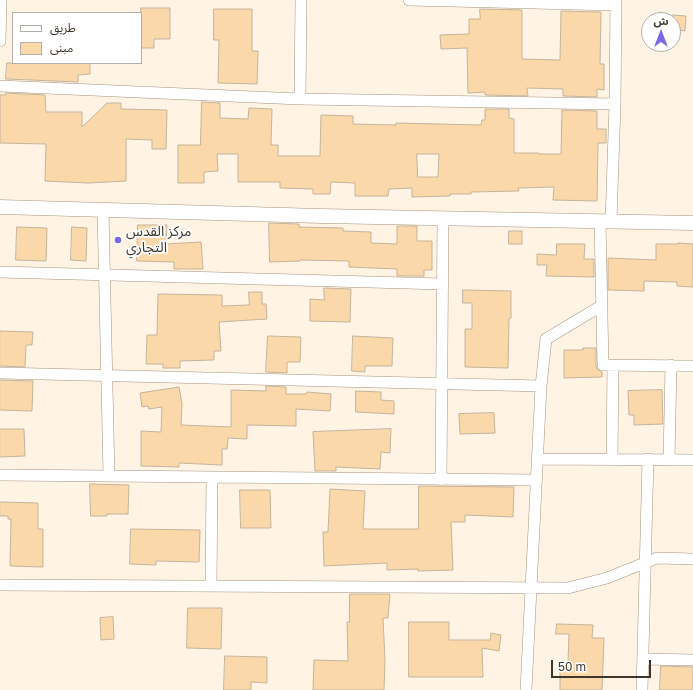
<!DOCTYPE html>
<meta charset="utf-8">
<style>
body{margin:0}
#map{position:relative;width:693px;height:690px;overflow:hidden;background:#fff3e4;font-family:"Golos Text","Noto Sans Arabic",sans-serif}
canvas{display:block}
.legend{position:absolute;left:12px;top:12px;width:130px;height:52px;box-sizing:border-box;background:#fff;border:1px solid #b2afab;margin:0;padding:5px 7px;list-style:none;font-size:12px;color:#3e362d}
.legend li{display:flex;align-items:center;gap:8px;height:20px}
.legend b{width:20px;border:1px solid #b2afab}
.north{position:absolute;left:641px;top:12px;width:40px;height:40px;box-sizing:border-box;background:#fff;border:1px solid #b2afab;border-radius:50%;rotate:0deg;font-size:11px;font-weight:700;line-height:16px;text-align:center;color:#3e362d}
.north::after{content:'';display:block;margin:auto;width:14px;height:18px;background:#7869e4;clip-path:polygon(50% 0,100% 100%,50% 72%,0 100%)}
.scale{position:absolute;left:551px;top:660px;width:100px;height:18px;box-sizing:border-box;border:2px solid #3e362d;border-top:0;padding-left:5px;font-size:12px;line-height:14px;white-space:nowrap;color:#3e362d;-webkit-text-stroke:3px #fff;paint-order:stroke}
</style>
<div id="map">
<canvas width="693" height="690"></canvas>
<ul class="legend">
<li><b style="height:5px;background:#fff"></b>طريق</li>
<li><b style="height:11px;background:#fad8a9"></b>مبنى</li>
</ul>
<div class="north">ش</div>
<div class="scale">50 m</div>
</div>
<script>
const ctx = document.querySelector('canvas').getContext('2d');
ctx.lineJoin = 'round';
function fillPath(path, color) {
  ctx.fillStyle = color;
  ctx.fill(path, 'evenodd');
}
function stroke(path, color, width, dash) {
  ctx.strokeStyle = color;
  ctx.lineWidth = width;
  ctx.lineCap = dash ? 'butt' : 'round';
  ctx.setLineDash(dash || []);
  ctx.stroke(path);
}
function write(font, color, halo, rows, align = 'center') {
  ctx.font = font + ' "Golos Text","Noto Sans Arabic",sans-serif';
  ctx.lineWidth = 3.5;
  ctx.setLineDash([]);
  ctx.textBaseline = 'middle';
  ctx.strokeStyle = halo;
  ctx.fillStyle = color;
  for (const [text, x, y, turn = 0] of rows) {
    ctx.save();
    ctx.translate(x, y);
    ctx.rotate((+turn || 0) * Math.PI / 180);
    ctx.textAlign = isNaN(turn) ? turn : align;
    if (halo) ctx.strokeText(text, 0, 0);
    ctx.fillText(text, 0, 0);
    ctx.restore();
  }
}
const building = new Path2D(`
 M141,8H170V39H154V48H141Z
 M214,9H252V51H258L257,84L218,83L219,40H214Z
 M480,9L522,10V59L560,60L561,11L601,12L600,64H604V90L597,89V97L563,96V89L527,88L528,96L485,95V92L468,93L467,48L441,49L440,35L469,34V19H480Z
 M673,15L686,16L685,31L673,29Z
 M7,63H90V74L78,75V82L6,79Z
 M6,93L45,95L46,112H82V127L107,103H121V109L167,110L166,149H152V140L126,139V181L88,183L45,181L46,144L0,143V95H5Z
 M202,102L220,103V118L248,119L249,108L272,109L271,145H278V156H320L321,115L353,116V124L396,125V123L481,125L482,120H485V109H509V118L514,119V153H539V154H561L562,110L597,111V129H606V143H598L597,201L553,200L554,187L518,188L519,191L471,192V194H450V196L412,197V188L389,189L388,196H355V183L331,182L330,194H313V189L280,188V182H238V154H217L218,171L204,172V183H178V145H200ZM417,154H439L438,177H418Z
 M269,223L299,224V227L343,228V231L371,232V243L397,244V226H417V241H432V270H424V276H397V269L349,267V261L300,260V261L270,262Z
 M138,225H167L166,244L201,242L203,269H174V262L137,261Z
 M17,227L47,228L46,261L16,260Z
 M72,227L87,228L86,261L71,260Z
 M509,231H522V244H509Z
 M678,243L693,244V287L677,286V282L644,281V291L608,290V258L656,260V244H678Z
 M557,244H585L584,259H594V277L546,276L547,265H537V254L556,255Z
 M324,288L351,289L350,322L310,321V299L324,300Z
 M463,290L511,291V318H509L508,368L465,367V329H472V303H463Z
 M249,292H262V304H266L267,319L219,322L221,351H214V360L180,361V368H163V364H146L147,335H157L158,294L222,295V306L249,305Z
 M0,331L33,332L32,345H26L25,367L0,366Z
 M268,336L301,337L300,362H287V373L266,372Z
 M353,336L393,338L392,366H365V372L352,371Z
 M583,348H596V366L597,369L602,372V377L564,378V350H583Z
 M0,380L33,381L32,411L0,410Z
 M266,386L286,387V394H306L307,392L331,394L330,411L296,409V426L247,425V439L228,438L227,449H222V465L179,463V467L141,466V431L161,432L162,407L149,409L148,406L142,407L140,393L179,387L182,404L181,425L231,427V390L266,391Z
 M662,390L663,424L634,425V415H629L628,391Z
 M356,391L381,392V400L394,401V414L356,412Z
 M494,413L495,433L460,434L459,414Z
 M0,429H24L25,456L0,457Z
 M391,429L390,453L381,452L380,469L336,467V471H315L313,432Z
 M90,484L129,485L128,514H107V516H91Z
 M419,486L514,487L513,517L465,515V522H451L453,570L418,571V569L387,570V563L324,566L323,532H328L330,489L365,491L363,529H418Z
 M240,490H270L271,528H241Z
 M0,502L38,503V529H43V567L10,566L11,519H8V516H0Z
 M131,529L200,530L199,562L156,561V565L130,564Z
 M350,594H390L388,618H383L385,660L384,690H313L314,660L348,661L347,622H349Z
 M188,608H222L221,649L187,648Z
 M113,617L114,639L101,640L100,618Z
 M409,622H449V640H490L491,633L501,635L499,651L482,648L483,677H409Z
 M557,624L593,625L592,638H604L602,690H560V662H568L569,634H556Z
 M225,656L267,657V683L251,682V690H224Z
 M661,666L693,667V690H660Z`);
fillPath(building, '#fad8a9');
stroke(building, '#c6b39b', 1);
const minor = new Path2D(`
 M409,0L616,5
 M0,41L1,0
 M0,86L300,99L615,104
 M300,99L301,0
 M103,210L109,475
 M600,221L603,365L693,366
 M611,221L615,104L616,0
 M0,272L443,284
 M0,373L541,386
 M537,459L693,460
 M612,460L613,365
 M669,460L671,365
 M0,475L536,480
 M441,480L443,218
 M0,585L568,588L607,578L657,558L693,559
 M211,586L212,477
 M643,659L693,660
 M526,690L541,386L546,339L601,306
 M642,690L648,459`);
const tertiary = new Path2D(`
 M0,207L321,216L693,223`);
stroke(minor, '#a6957d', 12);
stroke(tertiary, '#a6957d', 15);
stroke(minor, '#fff', 11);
stroke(tertiary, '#fff', 14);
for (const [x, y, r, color] of [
 [118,240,4,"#7869e4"]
]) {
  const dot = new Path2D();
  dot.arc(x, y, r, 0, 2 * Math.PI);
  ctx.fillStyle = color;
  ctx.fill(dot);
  stroke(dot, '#fff', 1.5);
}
write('14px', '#3e362d', '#fff', [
 ["مركز القدس",126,232],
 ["التجاري",126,248]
], 'left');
</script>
